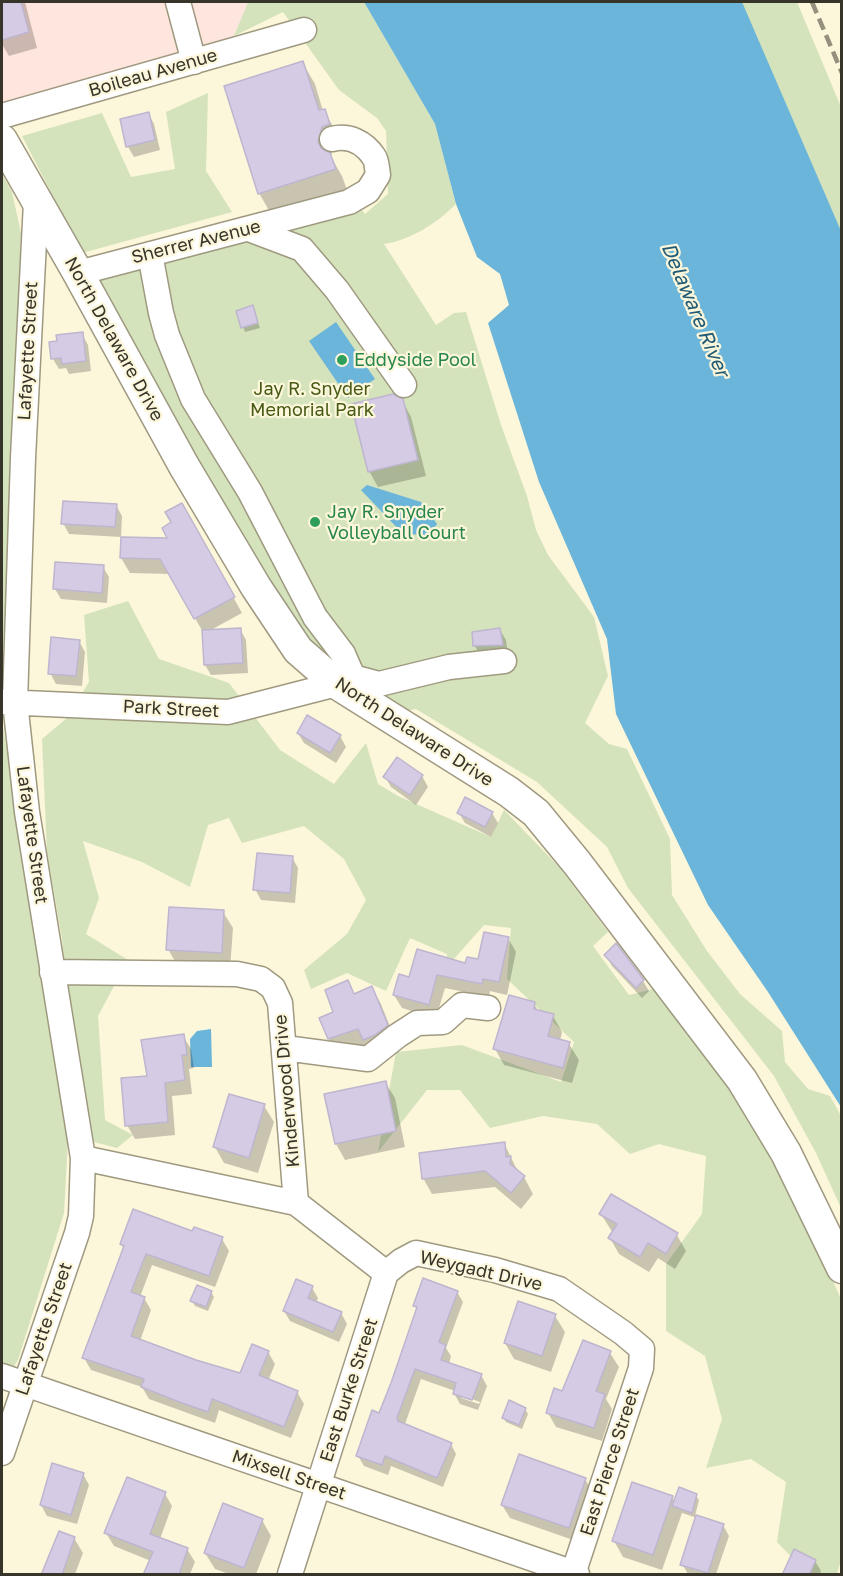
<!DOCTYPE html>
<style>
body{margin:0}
#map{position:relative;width:843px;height:1576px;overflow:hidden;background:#fcf6db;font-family:"Golos Text",sans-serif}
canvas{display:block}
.frame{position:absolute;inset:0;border:3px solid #37342a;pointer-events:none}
</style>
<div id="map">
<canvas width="843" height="1576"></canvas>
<div class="frame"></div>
</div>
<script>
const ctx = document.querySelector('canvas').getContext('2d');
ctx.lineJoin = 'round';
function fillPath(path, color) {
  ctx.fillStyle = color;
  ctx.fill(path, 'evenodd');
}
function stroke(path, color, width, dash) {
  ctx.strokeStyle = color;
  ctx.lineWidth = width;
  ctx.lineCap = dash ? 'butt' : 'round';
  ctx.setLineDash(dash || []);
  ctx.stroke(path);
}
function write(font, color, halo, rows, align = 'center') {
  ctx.font = font + ' "Golos Text",sans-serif';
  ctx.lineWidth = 4.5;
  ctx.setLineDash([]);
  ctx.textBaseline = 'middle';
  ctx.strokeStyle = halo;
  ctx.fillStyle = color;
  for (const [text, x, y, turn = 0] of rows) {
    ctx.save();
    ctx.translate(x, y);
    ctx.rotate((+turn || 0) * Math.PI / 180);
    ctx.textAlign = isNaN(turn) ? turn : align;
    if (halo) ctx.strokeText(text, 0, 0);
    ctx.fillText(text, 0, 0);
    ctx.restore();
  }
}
fillPath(new Path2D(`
 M2,2H248L234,36L177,57L2,104Z`), '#fee5dd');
fillPath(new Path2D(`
 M248,2H364L435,124L456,204C437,223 411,240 384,244L436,325L454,313L466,312L501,425L527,496L536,530L548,555L594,617L608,676L585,723L609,744L627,749L670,839L672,895L707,951L740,994L782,1031L785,1062L808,1089L830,1096L841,1116V1208L816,1153L774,1076L628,888L607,847L537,782L416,709L385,715L298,650L78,273L358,205L365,214L388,194L386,131L377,118L339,90L283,12L234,36Z
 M739,2H797L841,107V236Z
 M208,93L206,171L232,212L82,253L22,136L102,113L131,177L175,169L166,112Z
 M2,174L12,192L21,233L9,677L2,684Z
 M128,601L159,659L229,683L280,750L334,784L366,743L378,784L398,796L491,837L504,810L560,868L608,932L593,946L629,995L653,989L687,1019L769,1140L841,1299L842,1556L837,1574H801L803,1569L777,1542L786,1482L751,1459L706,1468L722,1419L705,1356L666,1331V1264L702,1214L706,1156L659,1144L630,1154L597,1124L543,1116L490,1128L460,1090H427L378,1152L396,1052L462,1045L561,1082L574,1042L507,979L511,928L484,925L446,968L447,954L410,938L386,991L347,973L311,989L304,970L347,934L366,900L344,859L304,826L242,843L229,818L208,825L190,887L142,862L83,841L99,898L86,934L128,960L98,1016L105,1120L133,1135L117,1148L90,1141L76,1078L62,939L47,852L42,739L67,718L89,682L84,615Z
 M2,720L68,1140L64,1213L18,1360L13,1368L2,1365Z`), '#d4e3bb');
fillPath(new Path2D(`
 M364,2H742L841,231V1107L768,992L708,905L616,714L607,639L539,482L488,323L509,305L500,274L477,257L456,204L435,124Z
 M336,322L375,379L348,398L309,341Z
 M367,485L421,502L437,524L430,535L403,534L361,490Z
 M211,1029L212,1067H191L190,1039L197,1031Z`), '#6ab5d9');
fillPath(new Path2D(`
 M2,2H25L37,48L9,56L2,44Z
 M302,62L315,84L323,111L337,132L331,157L342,176L347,190L271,214L259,193Z
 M148,113L154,124L160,150L134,157L128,147Z
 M252,307L260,328L245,332L238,312Z
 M82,334L88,345L91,371L69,374L66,368L59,369L53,359Z
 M402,400L411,417L426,476L378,487L369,471Z
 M116,505L122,516L121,537L69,534L63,523Z
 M182,505L242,613L209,631L240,629L246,640L248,673L211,675L205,665L204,634L170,574L130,573L121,558L170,539L173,523Z
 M103,567L109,577L107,603L61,599L55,589Z
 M500,630L506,640L508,655L481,656L474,645Z
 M79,641L85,652L82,686L56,684L50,673Z
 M298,733L340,736L346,747L336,763L304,743Z
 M422,776L428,787L416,805L391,787L385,777Z
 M459,813H492L498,823L491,837L465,823Z
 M292,857L298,868L295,903L261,900L255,889Z
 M223,912L233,928L230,969L177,965L168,949Z
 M508,938L516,952L507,995L490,991L489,997L445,988L436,1018L402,1008L394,995L410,979L479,961Z
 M606,955L643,981L649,991L642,998L612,966Z
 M348,982L355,995L372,988L381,1004L396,1042L367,1045L338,1055L329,1039L335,1013Z
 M534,1004L539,1012L553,1016L562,1032L560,1041L569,1044L579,1060L572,1083L504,1065L495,1049Z
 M183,1036L191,1049L194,1068L189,1069L192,1094L172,1096L175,1135L135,1139L127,1125L148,1078Z
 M385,1082L395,1098L405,1147L345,1160L336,1144Z
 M264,1106L274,1122L258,1173L224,1163L215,1147Z
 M504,1143L519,1174L524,1177L533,1194L521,1209L495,1187L432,1194L423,1178Z
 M601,1214L677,1235L686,1251L675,1269L658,1258L649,1272L619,1254L610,1238L614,1232L611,1230Z
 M193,1233L222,1239L229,1251L215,1287L152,1265L140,1297L144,1298L151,1310L140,1341L195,1361L241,1375L268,1352L275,1364L268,1381L297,1392L304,1404L291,1438L219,1410L215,1423L149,1399L142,1387L91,1370L84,1358L124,1249L121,1244Z
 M312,1288L318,1298L316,1303L341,1313L347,1324L339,1342L290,1321L284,1311Z
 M211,1292L214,1297L208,1311L195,1306L192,1301Z
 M457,1292L463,1302L446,1348L451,1356L449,1364L481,1375L487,1386L478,1410L460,1404L454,1393L455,1391L421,1379L405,1424L451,1444L456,1454L443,1487L391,1466L388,1475L364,1466L358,1456L380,1414L418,1310L415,1305ZM461,1395L480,1402L479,1404L461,1398Z
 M555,1316L565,1332L551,1372L514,1359L505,1343Z
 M610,1353L619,1367L606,1399L612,1409L602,1441L556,1427L548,1413L563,1393Z
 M525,1409L528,1414L522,1429L506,1422L503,1417Z
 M83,1474L89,1485L77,1524L47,1516L41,1505Z
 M585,1479L593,1493L576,1541L510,1518L502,1505Z
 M165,1494L172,1506L160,1539L187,1549L195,1562L190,1574H145L151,1561L114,1546L106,1533Z
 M696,1496L699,1500L695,1516L723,1525L729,1536L716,1574H688L682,1564L697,1518L682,1513L662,1570L623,1557L614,1541L672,1497L675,1502Z
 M262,1520L271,1536L256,1574H229L215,1569L205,1553Z
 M74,1538L83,1553L75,1574H43Z
 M815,1561L821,1571L820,1574H784Z`), '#0003');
const building = new Path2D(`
 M2,2H21L29,32L2,40Z
 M303,61L319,110L325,109L330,124L322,127L318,142L321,148L330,153L336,169L258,194L224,86Z
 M149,112L155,140L126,147L120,119Z
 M253,305L258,323L241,328L236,311Z
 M83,332L86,361L62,364L61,358L51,359L49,342L57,341L56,335Z
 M393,394L403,399L418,460L368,472L351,404Z
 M63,501L117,504L115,527L61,524Z
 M182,503L235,597L194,619L160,559L120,558L121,537L167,538L162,528L171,522L165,512Z
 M55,562L104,565L102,593L53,589Z
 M241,628L243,663L204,665L202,630Z
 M500,628L503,645L473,646L472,632Z
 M51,637L80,640L76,676L48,674Z
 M307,715L341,735L330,753L297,733Z
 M397,757L423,775L410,795L383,777Z
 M465,797L493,812L485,827L457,813Z
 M257,853L293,856L290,893L253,890Z
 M169,907L224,910L222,953L166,950Z
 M484,932L509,937L499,982L483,979L482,984L437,975L429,1005L393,995L399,974L409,977L417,949L465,963L467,957L478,959Z
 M616,943L644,980L636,988L604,955Z
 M348,980L354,994L372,986L388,1025L375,1035L363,1040L358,1029L328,1039L319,1018L333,1012L325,990Z
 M509,995L535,1002L534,1009L554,1014L548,1036L570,1042L563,1068L493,1049Z
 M184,1034L187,1055H182L185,1080L165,1083L168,1122L125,1126L121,1078L147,1076L141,1040Z
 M386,1081L396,1131L335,1144L324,1094Z
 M229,1094L265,1104L249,1158L213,1147Z
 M505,1142L506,1157L511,1156L510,1164L525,1176L511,1193L485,1171L422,1179L419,1153Z
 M611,1194L678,1233L666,1254L648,1243L640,1257L608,1238L617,1224L599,1214Z
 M133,1209L192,1231L194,1227L223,1237L209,1276L146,1254L131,1292L145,1297L131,1336L196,1360L240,1373L252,1344L269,1351L259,1375L298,1391L284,1427L212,1399L208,1412L182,1403L141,1387L144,1379L82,1358L124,1246L120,1244Z
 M423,1278L458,1291L439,1342L446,1345L441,1360L482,1374L472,1400L453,1394L456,1383L415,1369L397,1418L398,1421L452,1443L437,1478L385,1456L382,1465L356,1456L372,1410L379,1413L391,1383L417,1307L413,1306Z
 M296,1279L313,1286L308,1298L342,1312L333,1332L283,1311Z
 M197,1285L212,1291L206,1307L190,1301Z
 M518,1301L556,1314L542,1356L504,1343Z
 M583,1340L611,1351L596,1391L605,1394L594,1428L546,1413L554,1388L562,1391Z
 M509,1400L526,1408L519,1425L502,1418Z
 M519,1454L586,1478L569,1528L501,1505Z
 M52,1463L84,1473L71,1515L40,1505Z
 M127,1477L166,1492L150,1534L188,1548L179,1575H143L153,1552L104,1533Z
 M632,1482L673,1496L653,1555L612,1541Z
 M679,1487L697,1494L692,1513L672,1506Z
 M223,1503L263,1519L244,1568L204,1553Z
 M696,1515L724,1524L708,1573L680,1565Z
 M59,1531L75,1537L62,1575H41Z
 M794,1549L816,1560L809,1575H782Z`);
fillPath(building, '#d5cbe5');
stroke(building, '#beb5ce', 1.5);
const minor = new Path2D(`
 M178,2L194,62
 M2,116L304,30
 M249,229L302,249L337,290L404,385
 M150,254L161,313L167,335L193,399L250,492L315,617L343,654L353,677
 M78,273L349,202L368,191L378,175C377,170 377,161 374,157C364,142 349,135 332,139
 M2,702L228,712L337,684L353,677L379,684L449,667L504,661
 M52,972L237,974L261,979L273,988L280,1003L296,1203
 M285,1048L368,1059L397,1036L417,1023L443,1022L462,1005L488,1008
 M83,1158L296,1203L386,1273
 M386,1273L401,1261L416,1253L495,1270L559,1289L623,1333L642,1349L641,1368L573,1574
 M2,1376L577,1574
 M2,1453L77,1233L81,1216L83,1158L27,812L15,702L23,458L36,202
 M290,1574L386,1273`);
const major = new Path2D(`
 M2,140L78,273L184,466L256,587L298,650L337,684L509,792L536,813L577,863L742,1080L786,1153L842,1268`);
stroke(minor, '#9f9980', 27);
stroke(major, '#9f9980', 33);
stroke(minor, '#fff', 24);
stroke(major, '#fff', 30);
stroke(new Path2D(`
 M812,2L842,73`), '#94907e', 4.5, [12, 6]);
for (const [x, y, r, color] of [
 [342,360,6,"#2e9e5b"],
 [315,522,6,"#2e9e5b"]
]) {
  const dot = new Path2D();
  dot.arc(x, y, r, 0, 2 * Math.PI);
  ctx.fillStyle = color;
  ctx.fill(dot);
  stroke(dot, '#fcf6db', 2);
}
write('18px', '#37342a', '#fcf6db', [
 ["Boileau Avenue",153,73,-16],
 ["Sherrer Avenue",196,242,-14],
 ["North Delaware Drive",114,339,61],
 ["Lafayette Street",28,351,-87],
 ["Park Street",171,709,3],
 ["North Delaware Drive",414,732,33],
 ["Lafayette Street",32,835,82],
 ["Kinderwood Drive",287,1091,-95],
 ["Weygadt Drive",481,1271,13],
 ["Lafayette Street",44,1329,-71],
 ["East Burke Street",349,1390,-72],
 ["East Pierce Street",610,1462,-72],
 ["Mixsell Street",289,1475,19]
]);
write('18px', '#27864d', '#fcf6db', [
 ["Eddyside Pool",354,360],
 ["Jay R. Snyder",327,512],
 ["Volleyball Court",327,533]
], 'left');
write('18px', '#475a14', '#fcf6db', [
 ["Jay R. Snyder",312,389],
 ["Memorial Park",312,410]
]);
write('italic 20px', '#215b75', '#fcf6db', [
 ["Delaware River",695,310,67]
]);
</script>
